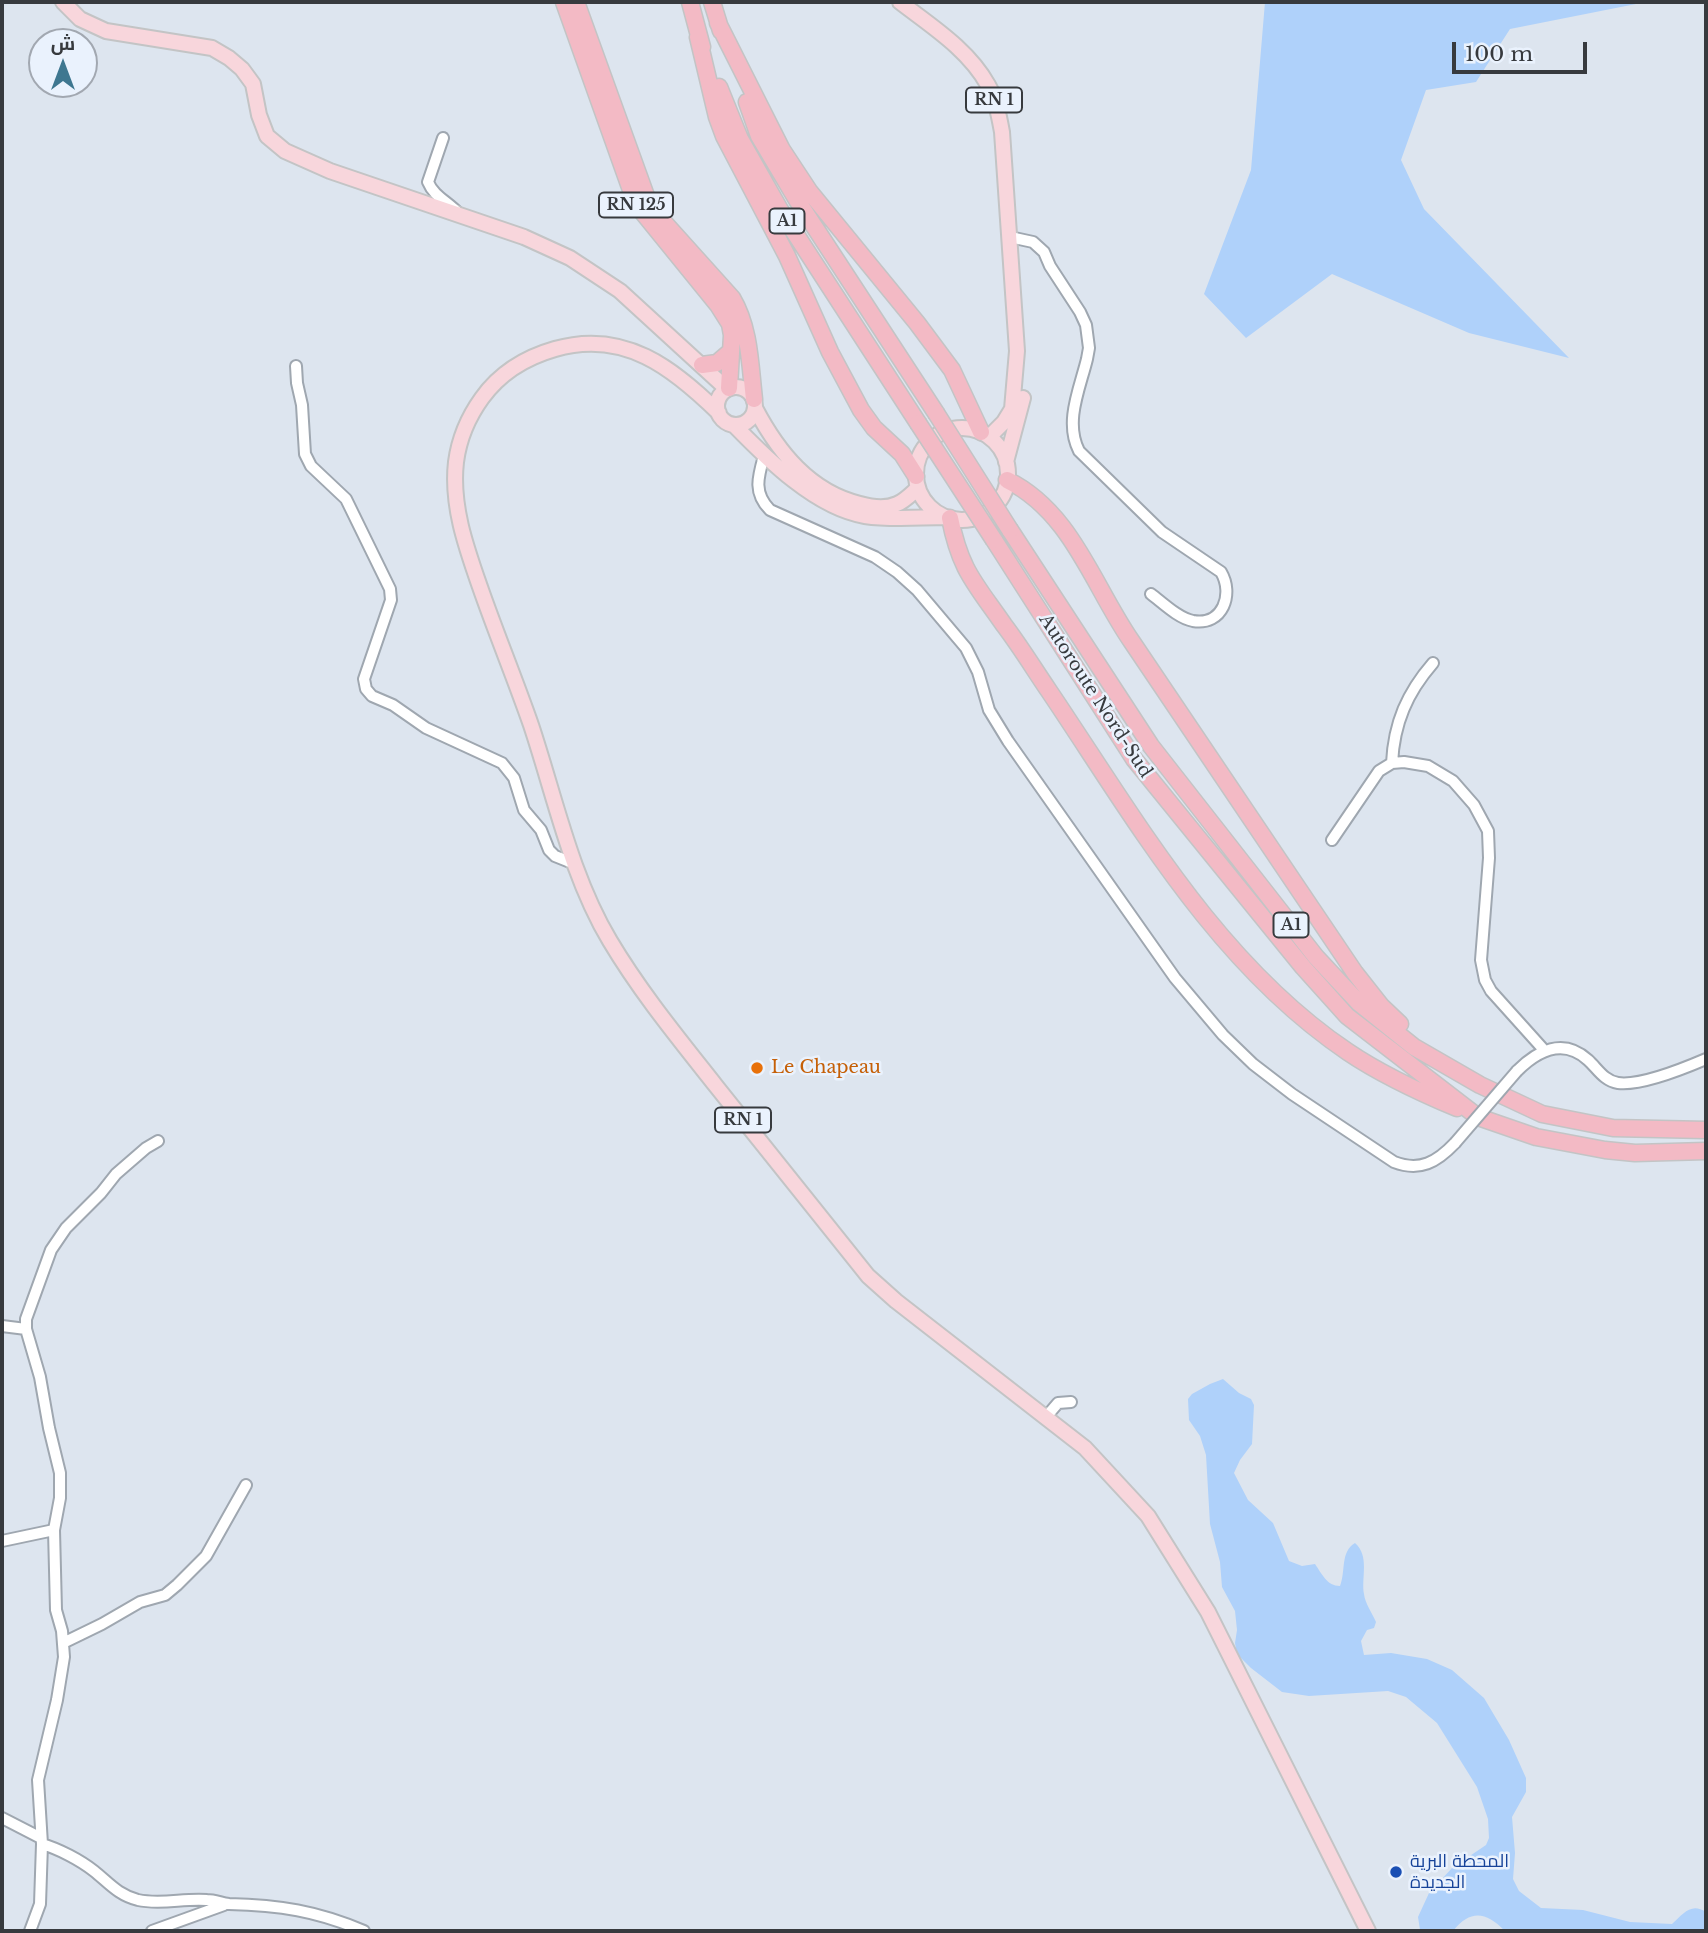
<!DOCTYPE html>
<meta charset="utf-8">
<style>
body{margin:0}
#map{position:relative;width:1708px;height:1933px;overflow:hidden;background:#dde5ef;font-family:"Libre Baskerville",Cairo,serif}
canvas{display:block}
.frame{position:absolute;inset:0;border:4px solid #373a3e;pointer-events:none}
.north{position:absolute;left:28px;top:28px;width:70px;height:70px;box-sizing:border-box;background:#eaf2fd;border:2px solid #a2a8b1;border-radius:50%;rotate:0deg;font-size:19px;font-weight:700;line-height:28px;text-align:center;color:#373a3e}
.north::after{content:'';display:block;margin:auto;width:24px;height:32px;background:#3e7790;clip-path:polygon(50% 0,100% 100%,50% 72%,0 100%)}
.scale{position:absolute;left:1452px;top:42px;width:135px;height:32px;box-sizing:border-box;border:4px solid #373a3e;border-top:0;padding-left:9px;font-size:21px;line-height:24px;white-space:nowrap;color:#373a3e;-webkit-text-stroke:5px #eaf2fd;paint-order:stroke}
</style>
<div id="map">
<canvas width="1708" height="1933"></canvas>
<div class="frame"></div>
<div class="north">ش</div>
<div class="scale">100 m</div>
</div>
<script>
const ctx = document.querySelector('canvas').getContext('2d');
ctx.lineJoin = 'round';
function fillPath(path, color) {
  ctx.fillStyle = color;
  ctx.fill(path, 'evenodd');
}
function stroke(path, color, width, dash) {
  ctx.strokeStyle = color;
  ctx.lineWidth = width;
  ctx.lineCap = dash ? 'butt' : 'round';
  ctx.setLineDash(dash || []);
  ctx.stroke(path);
}
function write(font, color, halo, rows, align = 'center') {
  ctx.font = font + ' "Libre Baskerville",Cairo,serif';
  ctx.lineWidth = 5;
  ctx.setLineDash([]);
  ctx.textBaseline = 'middle';
  ctx.strokeStyle = halo;
  ctx.fillStyle = color;
  for (const [text, x, y, turn = 0] of rows) {
    ctx.save();
    ctx.translate(x, y);
    ctx.rotate((+turn || 0) * Math.PI / 180);
    ctx.textAlign = isNaN(turn) ? turn : align;
    if (halo) ctx.strokeText(text, 0, 0);
    ctx.fillText(text, 0, 0);
    ctx.restore();
  }
}
fillPath(new Path2D(`
 M1265,2H1646L1510,29L1476,82L1426,90L1401,160L1424,209L1569,358L1469,333L1332,274L1246,338L1204,294L1251,170Z
 M1223,1379L1239,1393L1251,1399L1254,1405L1252,1444L1240,1460L1234,1473L1248,1500L1273,1523L1289,1561L1302,1566L1315,1564C1322,1574 1327,1586 1340,1586C1346,1571 1340,1552 1355,1543C1370,1556 1361,1578 1364,1594C1365,1603 1372,1613 1376,1622L1374,1628L1367,1630L1361,1641L1364,1655L1391,1653L1427,1659L1452,1670L1484,1698L1509,1740L1526,1778V1792L1512,1817L1515,1853L1513,1879L1519,1891L1541,1908L1583,1910L1630,1922L1672,1924C1683,1914 1691,1902 1706,1912V1931H1505C1486,1912 1471,1909 1453,1931L1420,1930L1418,1917L1429,1893L1452,1868L1486,1845L1489,1838L1488,1819L1477,1787L1437,1723L1406,1697L1388,1691L1309,1696L1282,1692L1251,1668L1237,1654L1235,1643L1237,1630L1235,1611L1222,1587L1220,1562L1210,1524L1206,1455L1200,1436L1189,1420L1188,1399L1192,1394L1210,1384Z`), '#afd1fa');
const minor = new Path2D(`
 M443,138L428,182C434,197 449,202 459,214
 M1010,237L1033,242L1044,252L1050,266L1080,312L1086,325L1089,348L1087,359C1080,388 1064,422 1079,451L1162,532L1221,572C1234,594 1223,626 1193,621C1178,618 1163,603 1151,594
 M296,366L297,383L302,405L305,454L311,466L346,499L390,589L391,600L364,679L366,689L372,696L393,705L426,728L502,763L514,778L524,810L541,830L549,850L555,856L575,864
 M764,456C758,477 753,493 770,510L875,557L897,572L917,590L966,648L978,672L989,710L1008,741L1175,978L1223,1035L1253,1064L1292,1094L1394,1162C1420,1172 1437,1162 1455,1143
 M1392,763C1394,723 1407,693 1433,663
 M1332,840L1379,771L1392,763L1404,762L1428,766L1453,781L1474,805L1488,831L1489,858L1481,960L1485,980L1491,991L1544,1050
 M1517,1071C1537,1051 1563,1037 1588,1060C1597,1068 1604,1081 1618,1083C1640,1086 1685,1068 1706,1059
 M2,1326L26,1329
 M1046,1417L1058,1403L1071,1402
 M2,1541L54,1530
 M63,1643L102,1624L140,1602L165,1595L177,1585L206,1556L246,1485
 M2,1818L41,1838
 M42,1844C59,1849 80,1860 94,1871C109,1883 118,1895 138,1900C161,1905 184,1898 207,1900C215,1900 221,1903 229,1904C279,1905 317,1911 364,1931
 M30,1931L40,1904L42,1844L38,1780L57,1700L64,1657L62,1631L56,1610L54,1530L60,1498V1473L49,1428L40,1377L26,1329V1319L51,1250L66,1228L101,1193L116,1174L146,1148L158,1141
 M152,1931L224,1905`);
const major = new Path2D(`
 M63,2L80,19L106,31L212,48L229,58L242,69L253,84L259,115L267,136L285,151L330,171L524,237L570,258L620,291L727,389
 M900,2C931,26 968,49 988,85C996,99 999,116 1002,132L1017,351L1012,409L1004,422L989,437
 M717 406a19 19 0 1 1 38 0a19 19 0 1 1-38 0Z
 M755,408C778,452 810,492 860,504C871,507 886,509 897,504C905,501 912,493 918,488
 M719,413C673,368 624,329 555,349C527,357 500,373 482,398C469,416 459,439 456,462C451,505 466,547 480,587C496,633 515,679 531,725C555,797 571,876 610,941C641,993 679,1039 716,1086C767,1149 817,1213 868,1276L896,1301L1085,1448L1148,1516L1208,1612L1368,1931
 M734,425C767,459 816,508 865,516C892,520 920,517 946,517
 M916 474a46 46 0 1 1 92 0a46 46 0 1 1-92 0Z
 M1006,462L1023,398`);
const highway = new Path2D(`
 M564,2L636,204L718,305L730,324L732,335L729,388
 M576,2L646,196L661,219L732,298C750,328 750,365 754,399
 M690,2L702,47
 M712,2L721,31
 M718,23L782,150L809,191L917,323L952,370L981,432
 M698,37L717,117L724,136L787,256L830,352L861,410L874,428L902,454L916,476
 M719,87L740,139L780,210L918,423
 M747,102L759,136L797,200L936,413
 M702,365L717,363L731,351
 M1007,480C1072,512 1093,586 1132,642C1206,752 1281,862 1355,973L1381,1006L1400,1024
 M950,518C960,570 975,583 1004,625C1020,646 1034,669 1049,691C1136,820 1216,963 1348,1052C1382,1075 1419,1092 1457,1108
 M1010,530L1151,746L1316,957L1359,1003L1414,1047L1480,1085L1542,1114L1613,1128L1706,1130
 M994,540L1134,759L1303,967L1347,1016L1478,1117L1536,1137L1605,1150L1635,1153L1706,1151`);
stroke(minor, '#9fa7b0', 14);
stroke(major, '#c3c4c5', 18);
stroke(highway, '#c3c4c5', 19);
stroke(minor, '#fff', 10);
stroke(major, '#f8d6dc', 14);
stroke(highway, '#f3bac5', 16);
const minorBridge = new Path2D(`
 M1455,1143L1517,1071`);
const highwayBridge = new Path2D(`
 M936,413L1010,530
 M918,423L994,540`);
stroke(minorBridge, '#9fa7b0', 14, []);
stroke(highwayBridge, '#c3c4c5', 19, []);
stroke(minorBridge, '#fff', 10);
stroke(highwayBridge, '#f3bac5', 16);
for (const [x, y, r, color] of [
 [757,1068,7,"#e8710a"],
 [1396,1872,7,"#1a4fb4"]
]) {
  const dot = new Path2D();
  dot.arc(x, y, r, 0, 2 * Math.PI);
  ctx.fillStyle = color;
  ctx.fill(dot);
  stroke(dot, '#eaf2fd', 2.5);
}
for (const [x, y, w] of [
 [994,100,56],
 [636,205,74],
 [787,221,35],
 [1291,925,35],
 [743,1120,56]
]) {
  const box = new Path2D();
  box.roundRect(x - w / 2, y - 12.5, w, 25, 5);
  ctx.fillStyle = '#eaf2fd';
  ctx.fill(box);
  stroke(box, '#373a3e', 2);
}
write('bold 16px', '#373a3e', null, [
 ["RN 1",994,100],
 ["RN 125",636,205],
 ["A1",787,221],
 ["A1",1291,925],
 ["RN 1",743,1120]
]);
write('18px', '#373a3e', '#eaf2fd', [
 ["Autoroute Nord-Sud",1095,696,57]
]);
write('18px', '#c56008', '#eaf2fd', [
 ["Le Chapeau",771,1068]
], 'left');
write('18px', '#164399', '#eaf2fd', [
 ["المحطة البرية",1410,1862],
 ["الجديدة",1410,1883]
], 'left');
</script>
